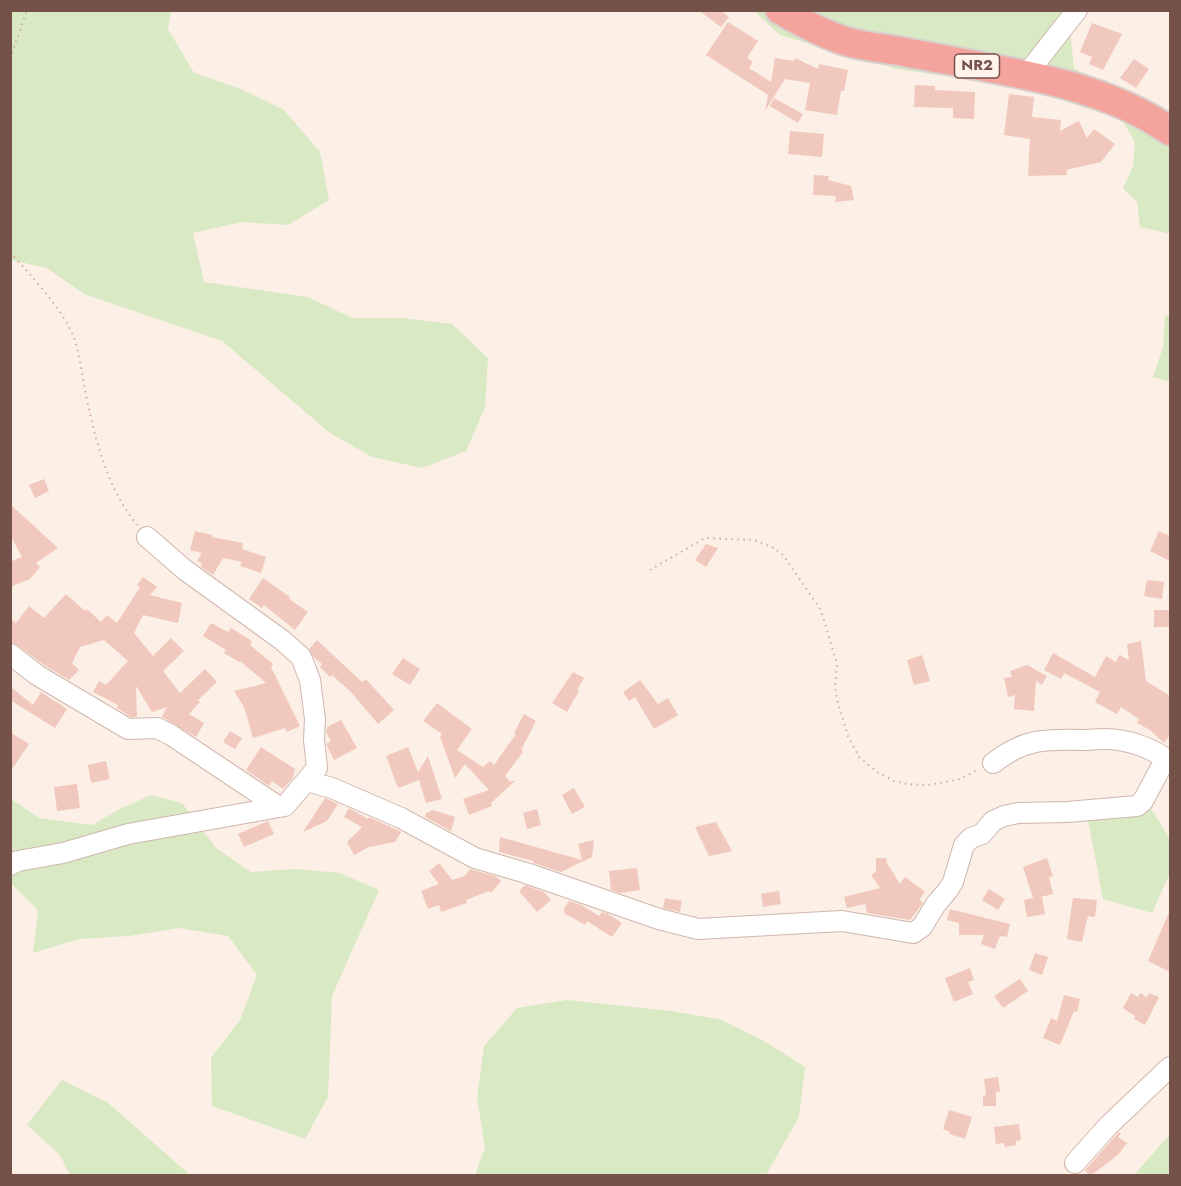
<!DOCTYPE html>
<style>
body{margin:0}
#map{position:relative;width:1181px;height:1186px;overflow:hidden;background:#fcefe5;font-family:Jost,sans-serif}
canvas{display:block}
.frame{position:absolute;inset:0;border:12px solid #74524a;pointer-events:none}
</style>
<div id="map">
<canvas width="1181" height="1186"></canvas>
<div class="frame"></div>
</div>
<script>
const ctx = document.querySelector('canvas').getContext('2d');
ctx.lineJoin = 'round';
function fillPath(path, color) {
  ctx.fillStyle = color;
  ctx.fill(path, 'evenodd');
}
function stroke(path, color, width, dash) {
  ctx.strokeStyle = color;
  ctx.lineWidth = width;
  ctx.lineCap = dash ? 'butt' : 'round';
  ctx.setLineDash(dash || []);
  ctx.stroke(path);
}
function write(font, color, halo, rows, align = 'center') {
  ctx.font = font + ' Jost,sans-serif';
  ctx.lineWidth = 5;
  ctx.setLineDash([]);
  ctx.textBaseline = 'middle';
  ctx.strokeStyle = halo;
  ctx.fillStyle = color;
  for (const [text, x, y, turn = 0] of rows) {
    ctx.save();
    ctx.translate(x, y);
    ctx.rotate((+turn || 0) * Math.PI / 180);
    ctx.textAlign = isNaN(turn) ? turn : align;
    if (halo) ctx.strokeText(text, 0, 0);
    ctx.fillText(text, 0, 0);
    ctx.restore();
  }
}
fillPath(new Path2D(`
 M11,10L171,11L168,29L194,73L241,89L284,110L320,152L329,200L288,225L242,222L193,233L204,282L308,297L352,318H402L452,324L488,358L485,407L466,451L422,468L372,457L330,433L222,341L84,294L47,268L11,260Z
 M754,11H1068L1074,69L1146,99L1170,115V234L1140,227L1137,202L1123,188L1133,166L1135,142L1122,120L1022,87L897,69L780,35Z
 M1170,315V382L1153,377L1163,347L1165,316Z
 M151,795L182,803L216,848L251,872L296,869L340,873L379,890L332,996L328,1097L305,1139L212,1106L211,1058L240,1020L257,975L228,936L179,928L129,936L79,939L33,953L38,910L11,883L10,798L39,818L92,825L118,810Z
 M1151,808L1170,840V873L1152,913L1103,899L1088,820Z
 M567,1000L670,1011L719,1019L764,1041L805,1067L799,1117L766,1175H475L485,1148L477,1098L484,1046L517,1008Z
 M62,1080L107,1102L190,1175H70L60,1155L27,1125Z
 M1170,1134V1175H1134Z`), '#d9e9c3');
fillPath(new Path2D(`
 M698,10H720L729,17L721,27Z
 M728,22L758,41L747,58L753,62L749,68L771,82L775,58L794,61L795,58L818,69L819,64L848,70L844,91H841L837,115L805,110L810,83L785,79L765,111L768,95L706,55Z
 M1092,23L1122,34L1103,70L1089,64L1092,57L1080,52Z
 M1134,59L1149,69L1136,88L1120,78Z
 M915,85L935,86V90L975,92L974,119L953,118V108L914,107Z
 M1009,94L1034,97L1032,117L1061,120L1060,131L1079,121L1087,138L1094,129L1115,144L1101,162L1066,170L1067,175L1028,176L1030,139L1004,135Z
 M774,98L803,114L798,123L770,106Z
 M790,131L824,134L822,157L788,154Z
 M814,175L829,176L828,180L851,186L854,200L835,202L836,196L813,195Z
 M44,479L49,491L35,498L29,485Z
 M10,504L58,548L36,563L40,567L30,579L10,587V562L22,557L10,535Z
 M195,531L212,535V537L243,543L242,549L266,557L261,573L240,566L242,562L223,558L213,575L201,567L202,564L197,561L202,553L190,550Z
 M1159,531L1170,536V561L1150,551Z
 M706,544L718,548L706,567L695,560Z
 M143,577L157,587L150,595L182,603L178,623L143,615L134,633L153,656L171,638L184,651L163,671L180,693L205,669L217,682L198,700L200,702L189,714L204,723L196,737L162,717L167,707L152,712L136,686L137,717H131L117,708L118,705L93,692L99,681L106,685L128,661L104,640L80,647L72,663L79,670L69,680L44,665L17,645L10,642V619L16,623L29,606L44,618L66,594L85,611L87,609L101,622L107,615L117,623L140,587L137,585Z
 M263,578L290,597L289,598L292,601L308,612L295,630L264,605L262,608L249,599Z
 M1147,580L1164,582L1162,599L1144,596Z
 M1154,610H1170V627H1154Z
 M211,623L228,632L231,628L252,641L250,645L273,664L271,667L300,726L287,732L285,728L253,738L244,707L234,691L266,683L240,661L239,662L224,653L226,650L203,636Z
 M317,640L362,682L366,679L394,710L378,724L351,692L332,675L330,677L320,667L322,664L314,658L309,649Z
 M1141,641L1146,681L1170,696V735L1164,743L1150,730L1137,723L1139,719L1121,707L1117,714L1095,702L1100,692L1064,673L1061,679L1044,670L1053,653L1095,677L1106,656L1116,662L1119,655L1129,660L1127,644Z
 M922,655L930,681L914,685L907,660Z
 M403,658L420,669L410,685L392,674Z
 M1027,665L1047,676L1042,685L1036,681L1034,711L1014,709L1015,695L1008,697L1004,678L1012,677L1010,671Z
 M573,672L584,678L577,690L579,691L567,712L552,703Z
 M640,680L658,704L668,698L678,715L654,729L635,697L629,701L623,692Z
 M10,686L33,705L41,692L67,709L55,728L10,700Z
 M437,703L472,729L457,750L483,767L490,761L494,765L516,734L514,733L524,714L536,721L521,750L523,752L505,776L510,782L516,780L491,803L492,806L469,815L463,799L489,790L465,764L455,778L440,737L442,734L423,721Z
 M341,720L357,748L334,760L326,744L331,741L326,732L327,727Z
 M230,731L242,738L235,749L223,742Z
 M10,732L29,744L10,772Z
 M261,747L295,769L293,778L283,789L272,781L269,786L246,770Z
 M408,747L418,772L428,756L442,799L426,803L419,780L398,788L386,756Z
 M106,761L110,779L91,783L88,765Z
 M77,784L80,808L57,811L54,787Z
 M574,788L585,807L572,814L562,795Z
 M325,798L338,804L327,821L303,832Z
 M349,808L368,819L369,817L401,832L395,842L369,847L354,855L347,842L362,827L344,817Z
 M537,809L541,825L527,829L523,813Z
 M433,810L455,817L451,831L425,817L426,813Z
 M268,821L274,834L244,847L238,834Z
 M716,822L732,851L709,856L695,827Z
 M500,837L582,860L578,844L594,840L592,857L561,872L533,863V861L499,852Z
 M876,858H886L887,863L900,884L905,877L925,892L919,900L923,903L910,920L867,913L865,904L847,908L844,897L880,888L871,875L876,872Z
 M1047,858L1053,876L1049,877L1053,894L1037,898L1042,897L1045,914L1027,917L1024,900L1033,898L1023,867Z
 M439,863L452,880L465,876L470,869L495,876L501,881L491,893L489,891L466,900L467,903L441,912L439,905L428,909L421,891L439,884L429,871Z
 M637,868L640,890L620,893L611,890L609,871Z
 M525,885L544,892L551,900L537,912L519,891Z
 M989,889L1005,899L998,910L982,900Z
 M779,891L781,904L763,907L761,894Z
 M665,898L682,901L680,912L663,908Z
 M1073,898L1097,900L1095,917L1088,916L1082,942L1067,939Z
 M569,901L581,905L599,916L602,912L608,914L622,923L612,937L587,921L585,925L564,913V909Z
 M950,909L1010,924L1007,937L1000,936L995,949L981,944L984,935H959V923L947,920Z
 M1170,910V972L1148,961Z
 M1035,953L1048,957L1042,975L1029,970Z
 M970,968L974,980L968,982L973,994L954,1002L945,978Z
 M1020,979L1028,991L1003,1008L994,996Z
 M1131,993L1138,997L1140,993L1147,997L1149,993L1159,997L1145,1025L1134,1019L1135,1016L1123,1008Z
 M1064,995L1080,999L1077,1012L1074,1011L1060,1045L1043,1038L1051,1018L1057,1021Z
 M998,1077L1000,1092H996V1106H983V1096L986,1095L984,1079Z
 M949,1110L972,1117L965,1139L949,1134L950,1132L943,1129Z
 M1019,1124L1021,1140L1016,1141V1145L1005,1147L1004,1143L996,1144L994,1127Z
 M1119,1132L1121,1133L1118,1137L1127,1143L1118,1155L1090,1176L1085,1170Z`), '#f1c8bd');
const minor = new Path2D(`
 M1026,75L1077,10
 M10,654L37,675L128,729L157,728L171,735L279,807
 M993,763C1024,739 1044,739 1081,740C1089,740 1097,739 1105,739C1128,739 1153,748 1170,762
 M307,781L332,788L401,818L475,858L526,873L659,919L698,929L842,921L913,933L922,927L936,904L948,890L953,882L964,845L971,838L982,834L993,821L1004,816L1018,813L1067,812L1137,806L1143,801L1166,758
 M10,865L18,861L63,853L128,834L285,806L317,768L314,740L315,719L310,680L301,657L282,640L185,570L147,537
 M1075,1163L1108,1126L1170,1067`);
const highway = new Path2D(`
 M780,10C799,21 821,33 842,40C862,47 884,48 905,52C992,70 1097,79 1170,131`);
stroke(minor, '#cfb7ae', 22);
stroke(highway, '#d8cfcc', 32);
stroke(new Path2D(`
 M10,59L27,10
 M10,252C31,276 66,312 75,341C80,357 82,374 85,390C95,439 106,486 137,525
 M650,570L705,538L754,540L772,547L783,555L821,610L837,664L835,687L838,703L848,736L859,757L877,772L894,781L907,784L929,785L960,779L977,770`), '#d5aba0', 2, [1.5, 4.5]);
stroke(minor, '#fff', 20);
stroke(highway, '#f5a49d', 28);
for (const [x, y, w] of [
 [977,66,45]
]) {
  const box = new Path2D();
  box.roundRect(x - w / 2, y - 12, w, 24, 4.5);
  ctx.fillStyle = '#fff3eb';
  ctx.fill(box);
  stroke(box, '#74524a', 1.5);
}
write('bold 15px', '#74524a', null, [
 ["NR2",977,66]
]);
</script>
